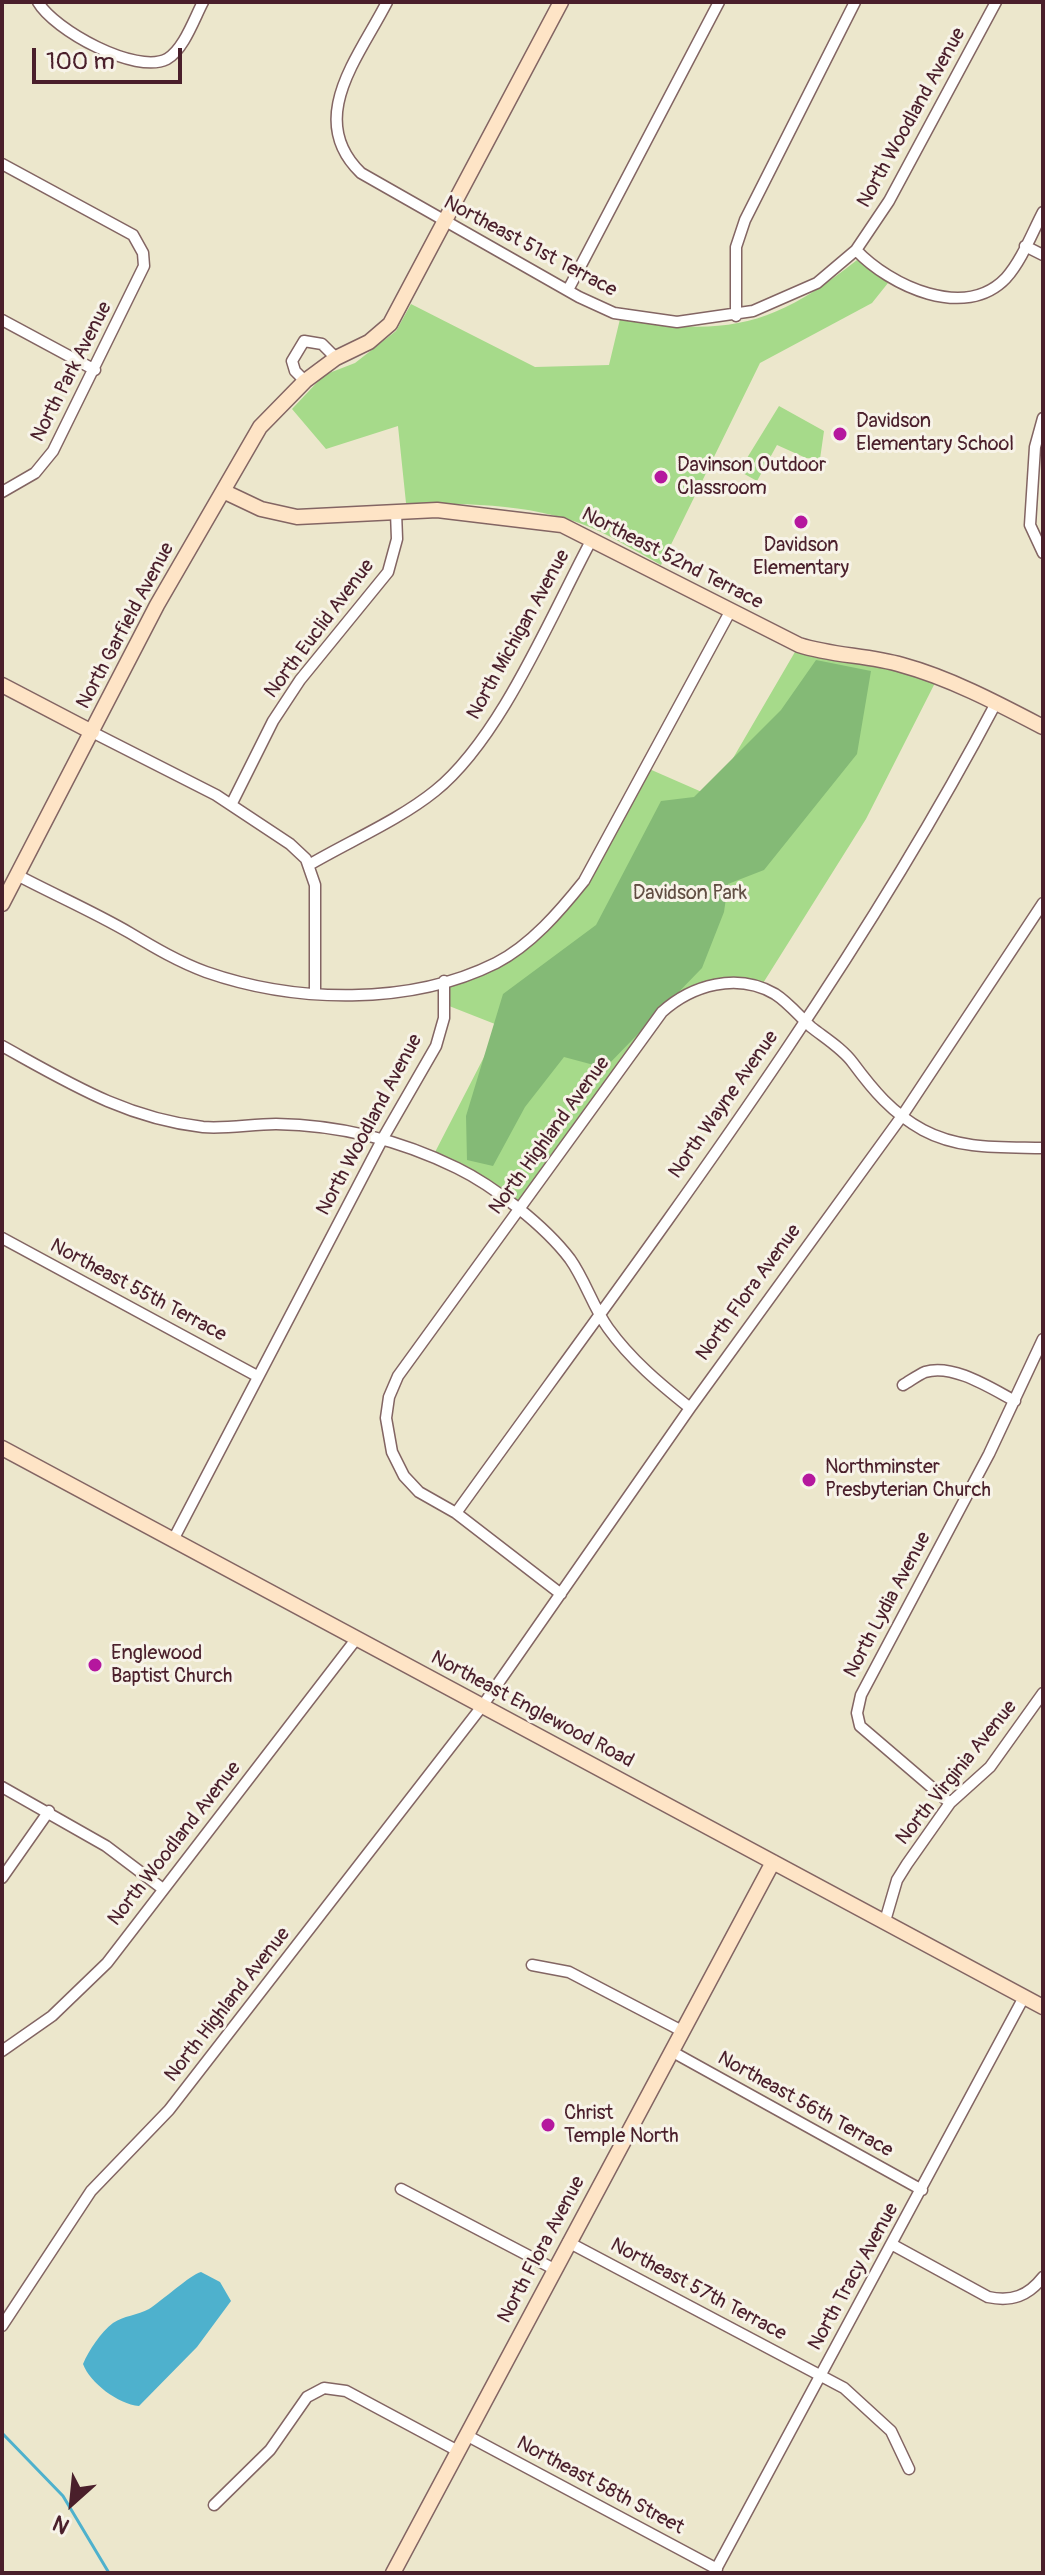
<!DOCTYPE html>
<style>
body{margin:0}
#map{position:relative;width:1045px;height:2575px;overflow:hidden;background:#ece7cc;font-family:Pangolin,sans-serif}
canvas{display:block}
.frame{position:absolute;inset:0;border:4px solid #4a1f2b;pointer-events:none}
.north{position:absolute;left:32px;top:2463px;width:80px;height:80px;-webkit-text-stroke:6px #f7f3e8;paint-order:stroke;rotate:207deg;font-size:22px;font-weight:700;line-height:32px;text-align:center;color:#4a1f2b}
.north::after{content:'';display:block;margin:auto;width:28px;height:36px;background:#4a1f2b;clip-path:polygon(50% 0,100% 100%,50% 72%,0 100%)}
.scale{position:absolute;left:32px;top:48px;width:150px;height:36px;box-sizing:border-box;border:4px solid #4a1f2b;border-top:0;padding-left:10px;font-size:24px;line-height:28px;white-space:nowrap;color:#4a1f2b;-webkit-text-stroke:6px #f7f3e8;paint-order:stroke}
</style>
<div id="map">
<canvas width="1045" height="2575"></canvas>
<div class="frame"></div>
<div class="north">N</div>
<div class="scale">100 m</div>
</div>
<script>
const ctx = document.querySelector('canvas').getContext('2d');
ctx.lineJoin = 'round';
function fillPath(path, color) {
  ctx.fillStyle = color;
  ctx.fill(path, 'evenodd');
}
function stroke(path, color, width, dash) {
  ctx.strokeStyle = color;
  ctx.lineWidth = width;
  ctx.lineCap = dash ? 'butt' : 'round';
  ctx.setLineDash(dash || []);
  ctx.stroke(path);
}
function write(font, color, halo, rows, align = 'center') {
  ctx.font = font + ' Pangolin,sans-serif';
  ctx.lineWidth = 6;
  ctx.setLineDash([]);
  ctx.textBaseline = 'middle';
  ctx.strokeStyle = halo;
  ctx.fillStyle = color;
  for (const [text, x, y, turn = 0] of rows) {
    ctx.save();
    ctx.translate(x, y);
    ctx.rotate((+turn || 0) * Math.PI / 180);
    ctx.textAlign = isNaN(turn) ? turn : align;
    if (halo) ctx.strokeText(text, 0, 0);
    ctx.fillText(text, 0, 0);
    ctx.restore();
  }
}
fillPath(new Path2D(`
 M857,260L888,283L872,303L760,363L661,565C641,554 621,542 601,532C541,503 470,504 406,503L398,426L326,449L292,409L324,375L355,363L396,331L411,304L535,367L609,365L620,319C725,336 772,328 857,260Z
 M779,406L824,431L820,459L806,458L777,445L757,481L739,471Z
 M799,645L937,679L866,819L760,988L734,983L683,996L646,1033L519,1210L432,1158L500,1026L444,1004V981C559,943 593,866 647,768L711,796Z`), '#a6da8a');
fillPath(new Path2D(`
 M816,660L871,671L857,754L764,870L728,884L724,912L702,968L605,1068L564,1057L525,1107L493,1166L467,1160L466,1116L503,994L596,925L661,801L694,797L781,710Z`), '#84ba76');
fillPath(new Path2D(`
 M201,2272L220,2282L231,2301L197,2347L139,2406C118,2404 90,2383 83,2364C89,2350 101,2332 113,2323C123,2316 138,2315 149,2309C163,2300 190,2275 201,2272Z`), '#4eb1cd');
stroke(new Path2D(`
 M2,2433L63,2496L109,2573`), '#4eb1cd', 3);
const street = new Path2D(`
 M38,2C54,30 136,75 167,59C184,49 194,19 203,2
 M387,2C359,57 305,119 361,173L579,297L614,313L677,322L753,311L817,283L856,250L889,201L996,2
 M2,164L133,235L143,253L144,266L53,451L35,473L2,492
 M1025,246L1043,255
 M856,250C890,286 965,321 1006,278C1022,260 1032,233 1043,212
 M568,290L719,2
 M736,316V247L745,220L855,2
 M2,320L95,370
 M305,381L295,371L292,361L304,341L322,344L336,358
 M1043,418L1035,447L1030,525L1043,553
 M92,732L216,795L290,844L306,859L315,885V993
 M231,805L273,721L300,680L388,572L397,539L396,512
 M309,865C350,841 399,820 435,791C501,738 551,615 592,539
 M17,875C55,895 94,912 130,933C155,948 179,962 206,972C295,1003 410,1006 496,963C531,945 560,911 584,881L731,610
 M2,1046C69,1083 125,1118 203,1127C227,1129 252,1124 276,1124C339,1125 400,1140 457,1168C494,1186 545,1226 570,1259C585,1280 593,1307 608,1328C631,1360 660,1384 690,1408
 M2,1238L257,1376
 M903,1385C910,1381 918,1375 925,1372C953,1363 992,1389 1015,1401
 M456,1513C645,1250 845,990 996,703
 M173,1540L383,1138L436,1046L444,1018V981
 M561,1594L456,1513L419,1492L404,1476L392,1452L386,1418L389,1397L398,1376L662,1012C692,985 737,972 775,994C789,1003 799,1016 811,1027C825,1038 843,1049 853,1063C873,1090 892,1113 923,1130C960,1150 1002,1147 1043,1148
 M2,1787L106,1846L163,1889
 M950,1803L860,1726L857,1713L861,1695L989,1454L1043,1339
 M2,1878L49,1811
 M885,1921L897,1880L907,1864L950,1803L990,1767L1043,1693
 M532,1965L569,1972L682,2031
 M2,2051L52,2016L107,1963L357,1638
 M671,2051L922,2190
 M401,2189L554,2269
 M568,2242L844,2388L891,2431L909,2469
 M893,2245L988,2297C1012,2302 1028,2296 1043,2277
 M2,2326L91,2191L169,2110L483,1705L690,1408L902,1116L1043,903
 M466,2435L717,2569
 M214,2505L270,2450L307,2397L324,2388L346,2391L458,2451
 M714,2573L1024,1997`);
const secondary = new Path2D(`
 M223,491L261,509L297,517L437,510L562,525L799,645C833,656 868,655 902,665C950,678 999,704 1043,727
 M2,685L92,732
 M2,904L157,605L260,427L305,381L336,358L369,342L390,324L561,2
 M2,1448L1043,2007
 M393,2573L773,1862`);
stroke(street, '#836563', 13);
stroke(secondary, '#836563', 17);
stroke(street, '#fff', 10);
stroke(secondary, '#fee4c6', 14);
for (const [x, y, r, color] of [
 [840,434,8,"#b5179e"],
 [661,477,8,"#b5179e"],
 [801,522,8,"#b5179e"],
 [809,1480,8,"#b5179e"],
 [95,1665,8,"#b5179e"],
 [548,2125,8,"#b5179e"]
]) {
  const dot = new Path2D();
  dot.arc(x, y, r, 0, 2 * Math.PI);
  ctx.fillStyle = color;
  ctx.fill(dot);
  stroke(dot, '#f7f3e8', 3);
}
write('20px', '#4a1f2b', '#f7f3e8', [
 ["North Woodland Avenue",912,118,-61],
 ["Northeast 51st Terrace",530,247,28],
 ["North Park Avenue",72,372,-63],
 ["Northeast 52nd Terrace",672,559,27],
 ["North Garfield Avenue",126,626,-62],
 ["North Euclid Avenue",320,629,-53],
 ["North Michigan Avenue",519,635,-61],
 ["North Wayne Avenue",724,1105,-55],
 ["North Woodland Avenue",370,1125,-62],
 ["North Highland Avenue",550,1136,-54],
 ["Northeast 55th Terrace",138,1291,28],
 ["North Flora Avenue",749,1293,-54],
 ["North Lydia Avenue",888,1605,-62],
 ["Northeast Englewood Road",532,1710,28],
 ["North Virginia Avenue",957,1773,-51],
 ["North Woodland Avenue",175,1844,-52],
 ["North Highland Avenue",228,2005,-52],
 ["Northeast 56th Terrace",805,2105,29],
 ["North Flora Avenue",542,2250,-62],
 ["North Tracy Avenue",854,2277,-61],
 ["Northeast 57th Terrace",698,2290,28],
 ["Northeast 58th Street",600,2486,28]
]);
write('20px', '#4a1f2b', '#f7f3e8', [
 ["Davidson",856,422],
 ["Elementary School",856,445],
 ["Davinson Outdoor",677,466],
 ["Classroom",677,489],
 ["Davidson",801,546,"center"],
 ["Elementary",801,569,"center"],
 ["Northminster",825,1468],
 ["Presbyterian Church",825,1491],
 ["Englewood",111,1654],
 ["Baptist Church",111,1677],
 ["Christ",564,2114],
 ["Temple North",564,2137]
], 'left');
write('20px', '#614e43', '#f7f3e8', [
 ["Davidson Park",690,894]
]);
</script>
